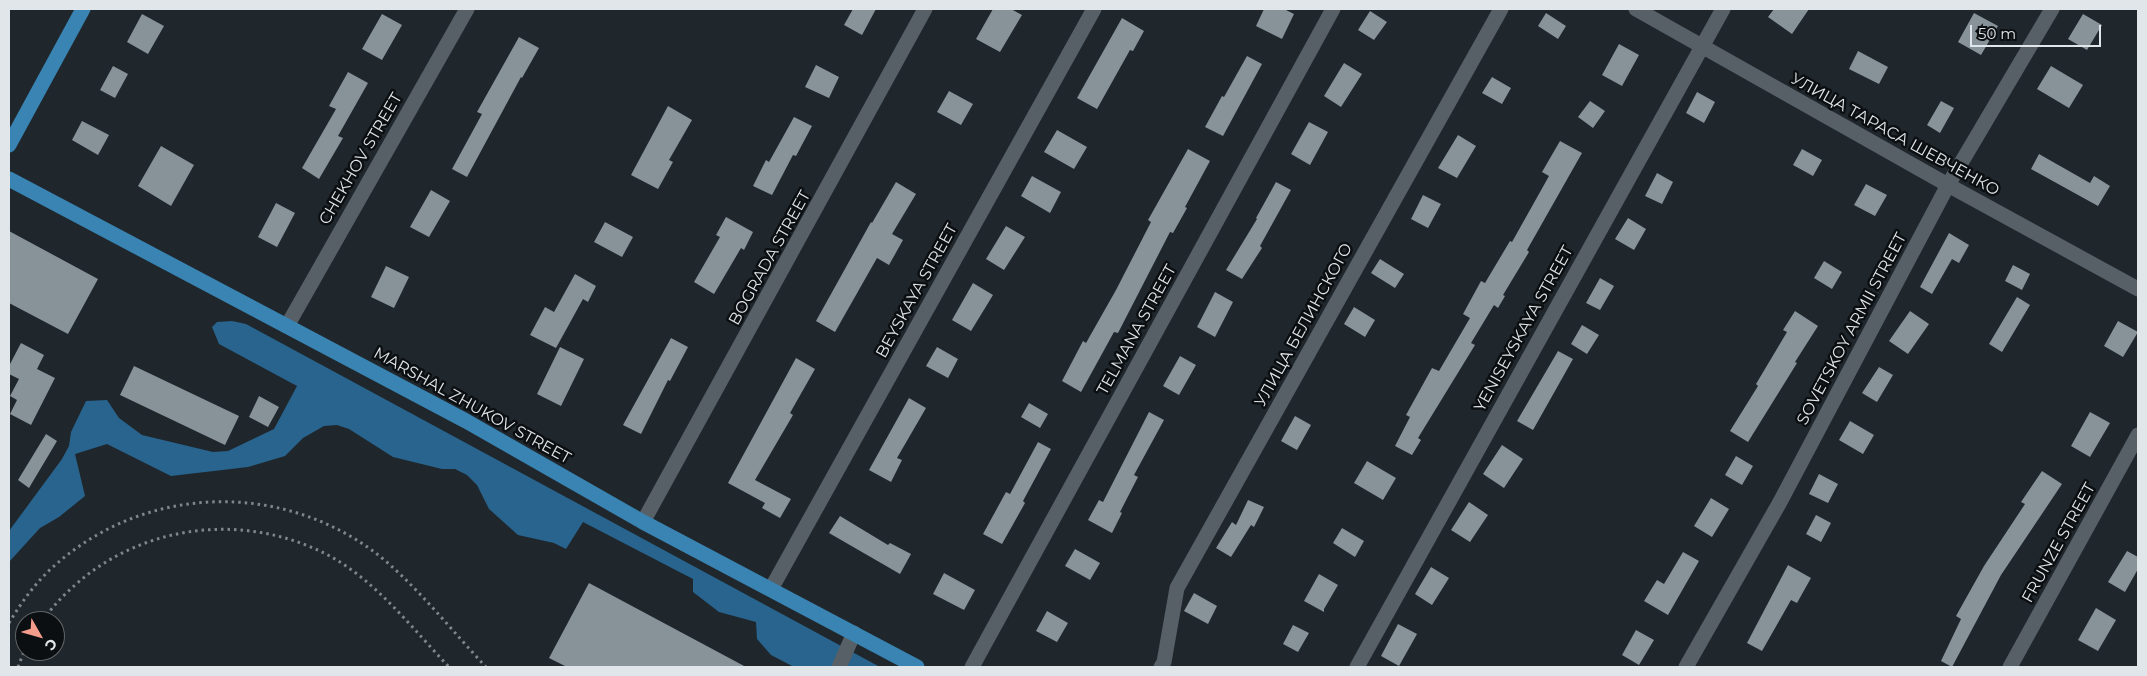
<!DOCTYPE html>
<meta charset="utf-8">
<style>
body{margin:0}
#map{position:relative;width:2147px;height:676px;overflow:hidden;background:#1f272d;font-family:Montserrat,sans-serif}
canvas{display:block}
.frame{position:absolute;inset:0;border:10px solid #e1e6ea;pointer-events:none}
.north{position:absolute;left:15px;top:611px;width:50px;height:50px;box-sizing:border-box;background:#0c0f12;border:1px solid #616568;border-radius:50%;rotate:128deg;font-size:14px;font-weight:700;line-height:20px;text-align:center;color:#e1e6ea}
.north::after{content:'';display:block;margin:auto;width:18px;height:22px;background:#f49d8c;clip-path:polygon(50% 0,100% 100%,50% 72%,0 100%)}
.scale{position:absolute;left:1970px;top:25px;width:131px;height:22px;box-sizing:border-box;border:2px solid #e1e6ea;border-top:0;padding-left:6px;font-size:15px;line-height:18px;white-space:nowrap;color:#e1e6ea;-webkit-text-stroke:4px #0c0f12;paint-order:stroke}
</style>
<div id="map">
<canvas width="2147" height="676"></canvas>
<div class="frame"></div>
<div class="north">С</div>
<div class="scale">50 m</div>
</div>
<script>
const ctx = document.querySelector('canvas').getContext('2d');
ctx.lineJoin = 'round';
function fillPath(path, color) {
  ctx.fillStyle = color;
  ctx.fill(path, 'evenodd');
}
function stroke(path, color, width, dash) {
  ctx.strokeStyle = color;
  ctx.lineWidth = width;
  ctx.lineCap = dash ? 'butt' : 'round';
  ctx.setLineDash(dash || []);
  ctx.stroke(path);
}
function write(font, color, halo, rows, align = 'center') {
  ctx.font = font + ' Montserrat,sans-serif';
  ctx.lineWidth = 5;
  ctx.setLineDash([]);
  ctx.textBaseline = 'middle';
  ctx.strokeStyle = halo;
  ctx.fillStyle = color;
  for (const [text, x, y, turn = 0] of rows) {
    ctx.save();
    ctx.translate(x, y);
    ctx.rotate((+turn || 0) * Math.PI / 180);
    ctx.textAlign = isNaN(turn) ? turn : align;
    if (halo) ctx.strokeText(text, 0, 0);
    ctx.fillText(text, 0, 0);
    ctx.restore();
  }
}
fillPath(new Path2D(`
 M232,321L246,324L880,667H794L771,655L757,639L756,622L719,612L693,592V579L583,522L566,549L554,543L518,535L489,509L477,485L467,475L455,469H442L393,457L349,429L337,425L324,426L303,438L285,456L248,467L171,476L107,444L75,454L85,496L59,517L40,528L9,562V531L62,459L69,446L71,432L86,401L107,400L119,418L142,435L213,452L228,451L274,429L297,386L219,344L212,327L217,322Z`), '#28648d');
fillPath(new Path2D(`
 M853,9H876L862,35L844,25Z
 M993,9H1011L1022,15L1000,52L976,39Z
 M1264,9H1284L1294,14L1282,39L1256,26Z
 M1774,9H1809L1792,34L1768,17Z
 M1370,11L1387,22L1374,40L1358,30Z
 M1546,13L1566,26L1558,39L1538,26Z
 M1974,13L1998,26L1981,55L1958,42Z
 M142,14L164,26L148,54L127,42Z
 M382,14L402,25L382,60L362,49Z
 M2083,14L2102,25L2087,50L2068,39Z
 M1122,18L1144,31L1133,51L1130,50L1097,109L1077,98Z
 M519,37L539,48L522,78L521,77L467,177L452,169L482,114L477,112Z
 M1619,44L1639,55L1622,86L1602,75Z
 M1858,51L1888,67L1879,84L1849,69Z
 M1247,56L1262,64L1223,136L1205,127L1222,96L1224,97Z
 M1344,63L1362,74L1341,107L1324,96Z
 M816,65L839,77L829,98L805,87Z
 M113,66L128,74L115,98L100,90Z
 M2051,66L2083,85L2069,108L2037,89Z
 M348,72L368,83L338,136L343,138L319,179L302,168L336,109L329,106Z
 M1492,77L1511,88L1502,104L1482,93Z
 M949,91L973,104L961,125L937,112Z
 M1697,92L1715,102L1704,123L1686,113Z
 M1590,101L1605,111L1593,128L1578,117Z
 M1941,101L1954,108L1940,133L1927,125Z
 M668,106L692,120L669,160L673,162L658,189L631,175Z
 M794,117L812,126L796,156L793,155L772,195L753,186L766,160L769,162Z
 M82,121L109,135L98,155L72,140Z
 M1309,122L1328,132L1310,165L1291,154Z
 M1057,130L1087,147L1074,169L1044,152Z
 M1458,135L1476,146L1457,178L1438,168Z
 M1560,141L1582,153L1527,250L1529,252L1503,295L1505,296L1498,308L1494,305L1471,343L1475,345L1418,438L1421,440L1412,455L1395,446L1410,417L1406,415L1432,368L1439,371L1470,318L1463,314L1481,281L1485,283L1510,241L1512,242L1549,176L1542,172Z
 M161,146L194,165L171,206L138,186Z
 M1188,149L1210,161L1185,207L1187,208L1173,233L1170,232L1118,333L1114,332L1081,392L1062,381L1083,341L1086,343L1116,290L1151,222L1148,220Z
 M1802,149L1822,160L1813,176L1793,165Z
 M2039,154L2090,183L2094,176L2110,186L2098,206L2031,169Z
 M1657,173L1673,182L1662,204L1645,196Z
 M1032,176L1061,192L1050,213L1021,196Z
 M896,182L916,194L892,234L903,240L889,265L877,258L835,332L816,321L871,222L872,223Z
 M1276,182L1291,190L1260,246L1262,248L1242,279L1226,270L1257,219L1256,218Z
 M1866,184L1887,195L1875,216L1854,205Z
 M431,190L450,201L429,237L410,227Z
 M1423,195L1441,204L1428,228L1411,219Z
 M276,203L295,213L277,247L258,237Z
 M726,217L753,232L744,250L741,248L714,294L694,282L720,237L716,235Z
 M1628,218L1646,229L1634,250L1615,239Z
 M605,222L633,237L622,257L594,242Z
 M1006,226L1025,237L1004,270L986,259Z
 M9,231L98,279L68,334L9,303Z
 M1949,233L1969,245L1959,263L1952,259L1932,294L1920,287Z
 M1380,259L1404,274L1395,288L1371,273Z
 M1824,261L1842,272L1832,289L1814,278Z
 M2013,265L2030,274L2022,290L2005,281Z
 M386,266L409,277L394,308L371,297Z
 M575,274L596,286L588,302L583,299L556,348L530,335L545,307L554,312Z
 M1600,278L1614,286L1600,310L1586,303Z
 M973,283L993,295L971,331L952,320Z
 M1215,292L1233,302L1215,337L1197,327Z
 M2017,297L2030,305L2002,352L1989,344Z
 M1354,307L1375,320L1365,337L1344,324Z
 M1795,311L1818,326L1795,362L1797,363L1748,442L1730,431L1758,386L1756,384L1787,332L1783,330Z
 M1910,311L1929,324L1908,354L1889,341Z
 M2118,321L2138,332L2123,357L2104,346Z
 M1582,325L1599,335L1587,354L1571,344Z
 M671,338L688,347L670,381L668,380L641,434L623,425Z
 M21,343L44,355L37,369L55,378L31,425L10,414L17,400L10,396L19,379L9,374V366Z
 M560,347L584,359L561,406L537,394Z
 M937,347L958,359L948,378L926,366Z
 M1558,351L1573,359L1533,430L1517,421Z
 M1180,356L1196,365L1179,395L1163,386Z
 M796,358L815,369L790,413L793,415L755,480L791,499L780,518L762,508L765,503L728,483Z
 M134,366L239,416L225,445L120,395Z
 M1879,367L1893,375L1877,402L1862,393Z
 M259,396L279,407L268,427L249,417Z
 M909,398L926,408L897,458L902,460L891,482L869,470Z
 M1029,403L1048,414L1040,428L1021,417Z
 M1149,412L1164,420L1134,475L1138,477L1120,512L1122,513L1112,533L1088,520L1099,500L1103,502Z
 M2090,412L2110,423L2090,457L2071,446Z
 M1295,416L1311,425L1297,450L1281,441Z
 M1850,421L1874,435L1863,454L1839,440Z
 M46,434L57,441L29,488L18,480Z
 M1038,442L1051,449L1023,501L1025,503L1002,544L983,534L1006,492L1010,494Z
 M1502,445L1523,459L1504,488L1483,474Z
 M1736,456L1753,466L1742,485L1725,475Z
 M1367,461L1396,478L1383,500L1354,483Z
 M2042,471L2062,484L2001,575L1952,667L1941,661L1961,619L1956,616L1984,566L2025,504L2021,502Z
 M1819,474L1838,484L1828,503L1809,494Z
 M1711,498L1729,509L1712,537L1694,526Z
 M1248,500L1264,507L1254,527L1251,525L1231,557L1216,548L1232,522L1236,525Z
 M1469,502L1488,515L1470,542L1451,530Z
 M1816,515L1831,523L1821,542L1806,534Z
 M840,516L888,545L890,543L911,554L900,574L829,533Z
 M1342,528L1364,541L1355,557L1333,543Z
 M1075,549L1100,563L1090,580L1065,566Z
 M2127,551L2138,557V569L2125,592L2108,582Z
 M1683,552L1699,561L1668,615L1644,601L1657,580L1664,584Z
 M1788,565L1811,578L1797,603L1791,600L1762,651L1747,643Z
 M1431,567L1449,578L1432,605L1415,594Z
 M944,573L975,590L964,610L933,594Z
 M1319,574L1338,585L1324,609V612L1304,601Z
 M589,583L746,667H567L549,658Z
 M1194,593L1217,606L1208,624L1184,611Z
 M2096,608L2116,620L2098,651L2078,640Z
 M1047,611L1068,623L1057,642L1036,631Z
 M1398,624L1417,634L1399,666L1381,656Z
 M1293,625L1309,633L1298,652L1283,644Z
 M1636,630L1654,640L1639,665L1622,655Z`), '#889299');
stroke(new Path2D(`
 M43,621C54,603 71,588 87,575C155,523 247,515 324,553C374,578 411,627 449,667
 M9,623C21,603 35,583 53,567C142,486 276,480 373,551C412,580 452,631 486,667
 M18,667L25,649`), '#80868b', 3, [2.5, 4]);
stroke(new Path2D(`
 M1636,9L1948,185L2138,289
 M287,326L467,9
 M643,522L925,9
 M771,589L1094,9
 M839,667L854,633
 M972,667L1333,9
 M1161,667L1164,662L1177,588L1501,9
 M1357,667L1723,9
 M1686,667L1780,502L1948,185L2052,9
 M2010,667L2138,435`), '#576067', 15);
stroke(new Path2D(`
 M9,145L83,9
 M9,179L466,421L643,522L917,667`), '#3984b2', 15);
write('16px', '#e1e6ea', '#0c0f12', [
 ["УЛИЦА ТАРАСА ШЕВЧЕНКО",1895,135,29],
 ["CHEKHOV STREET",361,159,-60],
 ["BOGRADA STREET",770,258,-61],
 ["BEYSKAYA STREET",917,291,-61],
 ["УЛИЦА БЕЛИНСКОГО",1304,325,-61],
 ["YENISEYSKAYA STREET",1524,329,-61],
 ["SOVETSKOY ARMII STREET",1852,329,-62],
 ["TELMANA STREET",1137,330,-61],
 ["MARSHAL ZHUKOV STREET",472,406,29],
 ["FRUNZE STREET",2059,543,-61]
]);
</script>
